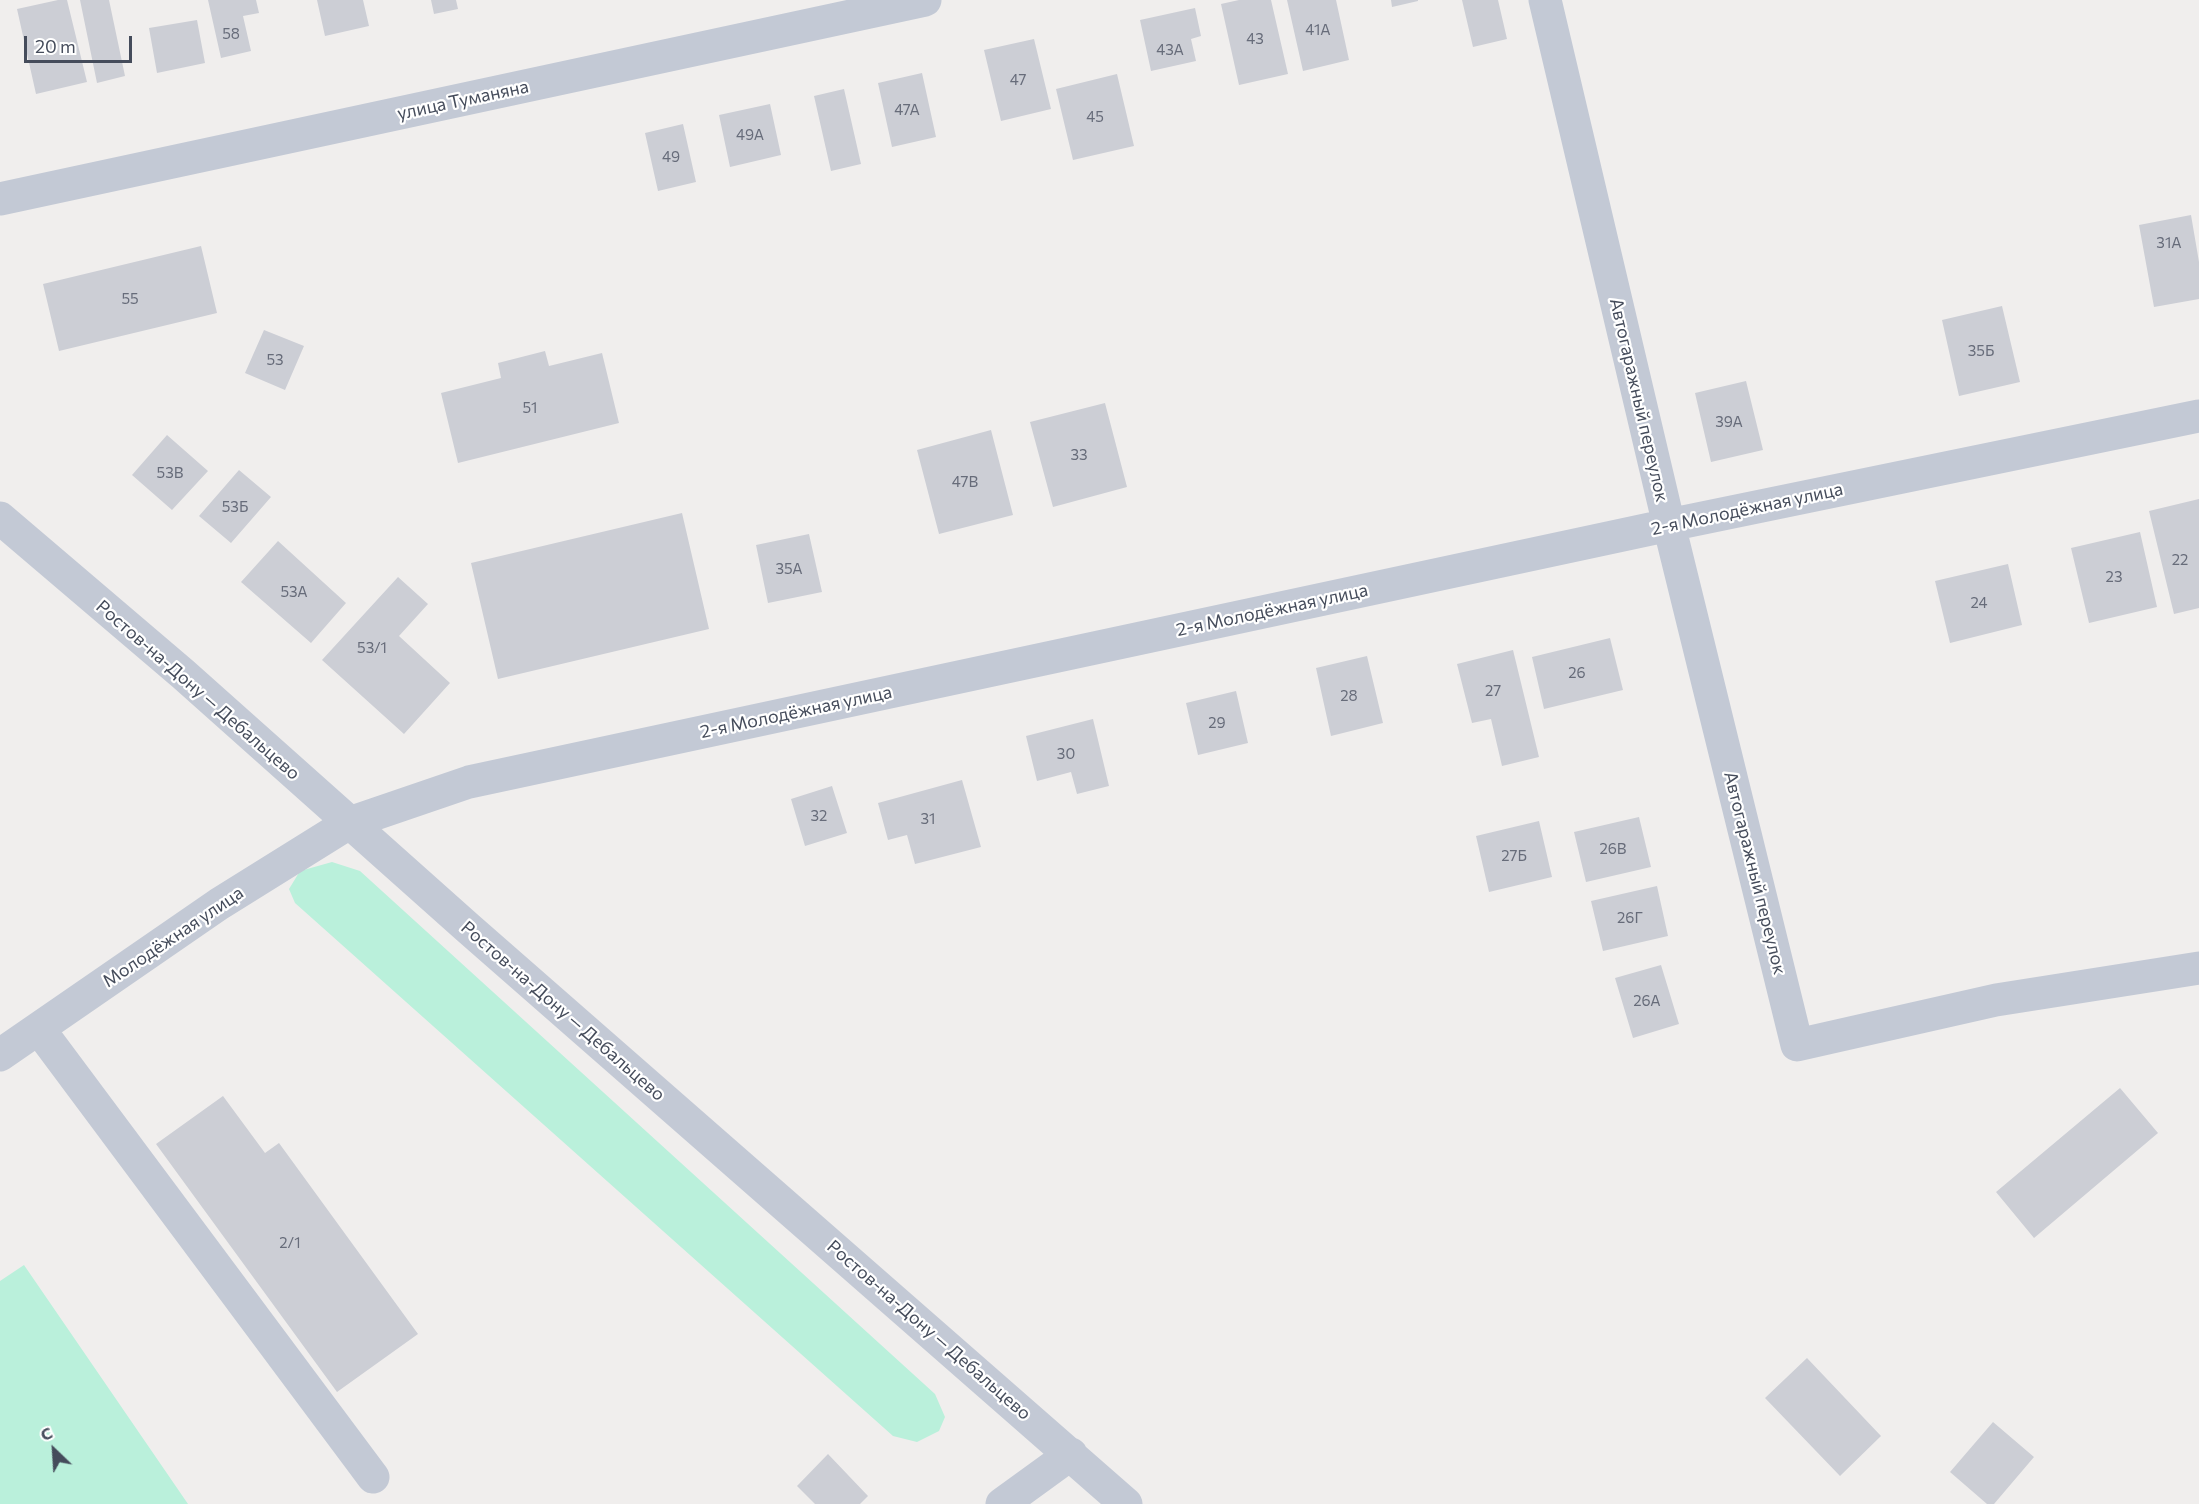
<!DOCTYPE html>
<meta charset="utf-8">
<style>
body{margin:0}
#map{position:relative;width:2199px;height:1504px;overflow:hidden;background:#f0eeed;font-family:Commissioner,sans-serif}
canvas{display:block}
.north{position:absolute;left:24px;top:1420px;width:60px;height:60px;-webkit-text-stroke:4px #fff;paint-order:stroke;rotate:335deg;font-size:16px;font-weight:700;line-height:24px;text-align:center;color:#454c5b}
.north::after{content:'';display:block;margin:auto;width:21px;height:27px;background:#454c5b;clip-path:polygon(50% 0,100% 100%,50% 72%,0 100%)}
.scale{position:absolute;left:24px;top:36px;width:108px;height:27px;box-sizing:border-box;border:3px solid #454c5b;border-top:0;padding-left:8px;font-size:18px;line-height:21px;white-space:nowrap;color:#454c5b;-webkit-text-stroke:4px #fff;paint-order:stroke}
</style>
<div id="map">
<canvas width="2199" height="1504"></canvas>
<div class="north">С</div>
<div class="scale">20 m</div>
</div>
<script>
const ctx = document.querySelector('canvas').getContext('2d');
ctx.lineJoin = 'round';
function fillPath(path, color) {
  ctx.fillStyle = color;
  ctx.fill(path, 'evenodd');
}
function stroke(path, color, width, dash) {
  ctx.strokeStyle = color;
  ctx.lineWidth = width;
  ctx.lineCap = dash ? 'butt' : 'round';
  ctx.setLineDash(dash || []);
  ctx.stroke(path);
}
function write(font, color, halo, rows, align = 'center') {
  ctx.font = font + ' Commissioner,sans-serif';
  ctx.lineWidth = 4.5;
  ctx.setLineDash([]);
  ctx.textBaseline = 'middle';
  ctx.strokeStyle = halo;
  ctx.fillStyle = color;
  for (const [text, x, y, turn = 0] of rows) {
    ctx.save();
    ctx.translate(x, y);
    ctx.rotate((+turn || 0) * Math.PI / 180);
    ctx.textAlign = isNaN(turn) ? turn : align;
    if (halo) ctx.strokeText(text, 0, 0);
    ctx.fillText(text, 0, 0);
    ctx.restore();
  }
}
fillPath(new Path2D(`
 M332,862L360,871L935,1394L945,1417L939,1431L917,1442L893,1436L295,903L289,889L300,871Z
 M24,1265L188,1504H0V1281Z`), '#baf0db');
fillPath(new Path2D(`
 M58,0H67L87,82L36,94L17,9Z
 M80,0H109L125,76L97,83Z
 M208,0H256L259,13L243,16L251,51L221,58Z
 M317,0H363L369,26L325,36Z
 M431,0H456L458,9L434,14Z
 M1239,0H1271L1288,74L1239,85L1221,4Z
 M1287,0H1336L1349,60L1303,71Z
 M1391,0H1418V1L1392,7Z
 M1462,0H1498L1507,39L1473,47Z
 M1195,8L1201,36L1191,39L1196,61L1151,71L1140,20Z
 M197,20L205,63L157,73L149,28Z
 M1034,39L1051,109L1001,121L984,50Z
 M922,73L936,137L892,147L878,83Z
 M1117,74L1134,146L1073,160L1056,89Z
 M844,89L861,164L831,171L814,96Z
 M770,104L781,155L730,167L719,115Z
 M683,124L696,182L658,191L645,133Z
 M2191,215L2199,262V299L2154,307L2139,225Z
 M201,246L217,313L59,351L43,284Z
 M2002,306L2020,382L1959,396L1942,320Z
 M264,330L304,346L285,390L245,373Z
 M545,351L549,366L602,353L619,423L458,463L441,393L501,378L498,363Z
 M1746,381L1763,450L1711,462L1695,393Z
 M1105,403L1127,487L1053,507L1030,422Z
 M991,430L1013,515L939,534L917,450Z
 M167,435L208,471L172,510L132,475Z
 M239,470L271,497L231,543L199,516Z
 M2199,499V608L2174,614L2149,511Z
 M682,513L709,629L498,679L471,563Z
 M2140,532L2157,607L2089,623L2071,548Z
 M809,534L822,592L768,603L756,545Z
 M278,541L346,603L311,643L241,582Z
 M2008,564L2022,625L1950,643L1935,581Z
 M398,577L428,604L399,636L450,683L404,734L322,660Z
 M1610,638L1623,690L1544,709L1532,657Z
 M1513,650L1539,757L1502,766L1491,719L1472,723L1457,664Z
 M1367,656L1383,723L1331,736L1316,668Z
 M1236,691L1248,743L1198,755L1186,703Z
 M1093,719L1109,786L1077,794L1071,772L1037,781L1026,736Z
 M962,780L981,847L915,864L907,835L888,840L878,803Z
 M832,786L847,833L805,846L791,799Z
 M1639,817L1651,867L1586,882L1574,832Z
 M1539,821L1552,877L1489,892L1476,836Z
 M1657,886L1668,936L1603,951L1591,901Z
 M1661,965L1679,1024L1633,1038L1615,978Z
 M2120,1088L2158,1133L2034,1238L1996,1192Z
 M223,1096L265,1153L279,1143L418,1334L337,1392L156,1144Z
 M1807,1358L1881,1436L1840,1476L1765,1398Z
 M1993,1422L2034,1457L1994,1504H1987L1950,1472Z
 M828,1454L868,1496L860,1504H815L797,1486Z`), '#ccced5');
stroke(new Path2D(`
 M1545,0L1669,525L1797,1045L1996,1000L2199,968
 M0,199L925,0
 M0,518L183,674L468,928L1126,1504
 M39,1029L373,1477
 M0,1055L219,904L349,823L469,782L1669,525L2199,416
 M1002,1504L1071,1454`), '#c3c9d5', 33);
write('15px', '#676c7a', null, [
 ["41А",1318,30],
 ["58",231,34],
 ["43",1255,39],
 ["43А",1170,50],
 ["47",1018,80],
 ["47А",907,110],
 ["45",1095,117],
 ["49А",750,135],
 ["49",671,157],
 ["31А",2169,243],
 ["55",130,299],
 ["35Б",1981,351],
 ["53",275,360],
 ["51",530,408],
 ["39А",1729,422],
 ["33",1079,455],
 ["53В",170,473],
 ["47В",965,482],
 ["53Б",235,507],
 ["22",2180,560],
 ["35А",789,569],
 ["23",2114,577],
 ["53А",294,592],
 ["24",1979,603],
 ["53/1",372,648],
 ["26",1577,673],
 ["27",1493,691],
 ["28",1349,696],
 ["29",1217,723],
 ["30",1066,754],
 ["32",819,816],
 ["31",928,819],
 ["26В",1613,849],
 ["27Б",1514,856],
 ["26Г",1630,918],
 ["26А",1647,1001],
 ["2/1",290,1243]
]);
write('18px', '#454c5b', '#fff', [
 ["улица Туманяна",463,100,-12],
 ["Автогаражный переулок",1639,400,77],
 ["2-я Молодёжная улица",1747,509,-12],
 ["2-я Молодёжная улица",1272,610,-12],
 ["Ростов-на-Дону — Дебальцево",198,690,41],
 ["2-я Молодёжная улица",796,712,-12],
 ["Автогаражный переулок",1755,873,76],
 ["Молодёжная улица",173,937,-34],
 ["Ростов-на-Дону — Дебальцево",563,1011,41],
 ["Ростов-на-Дону — Дебальцево",929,1330,41]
]);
</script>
